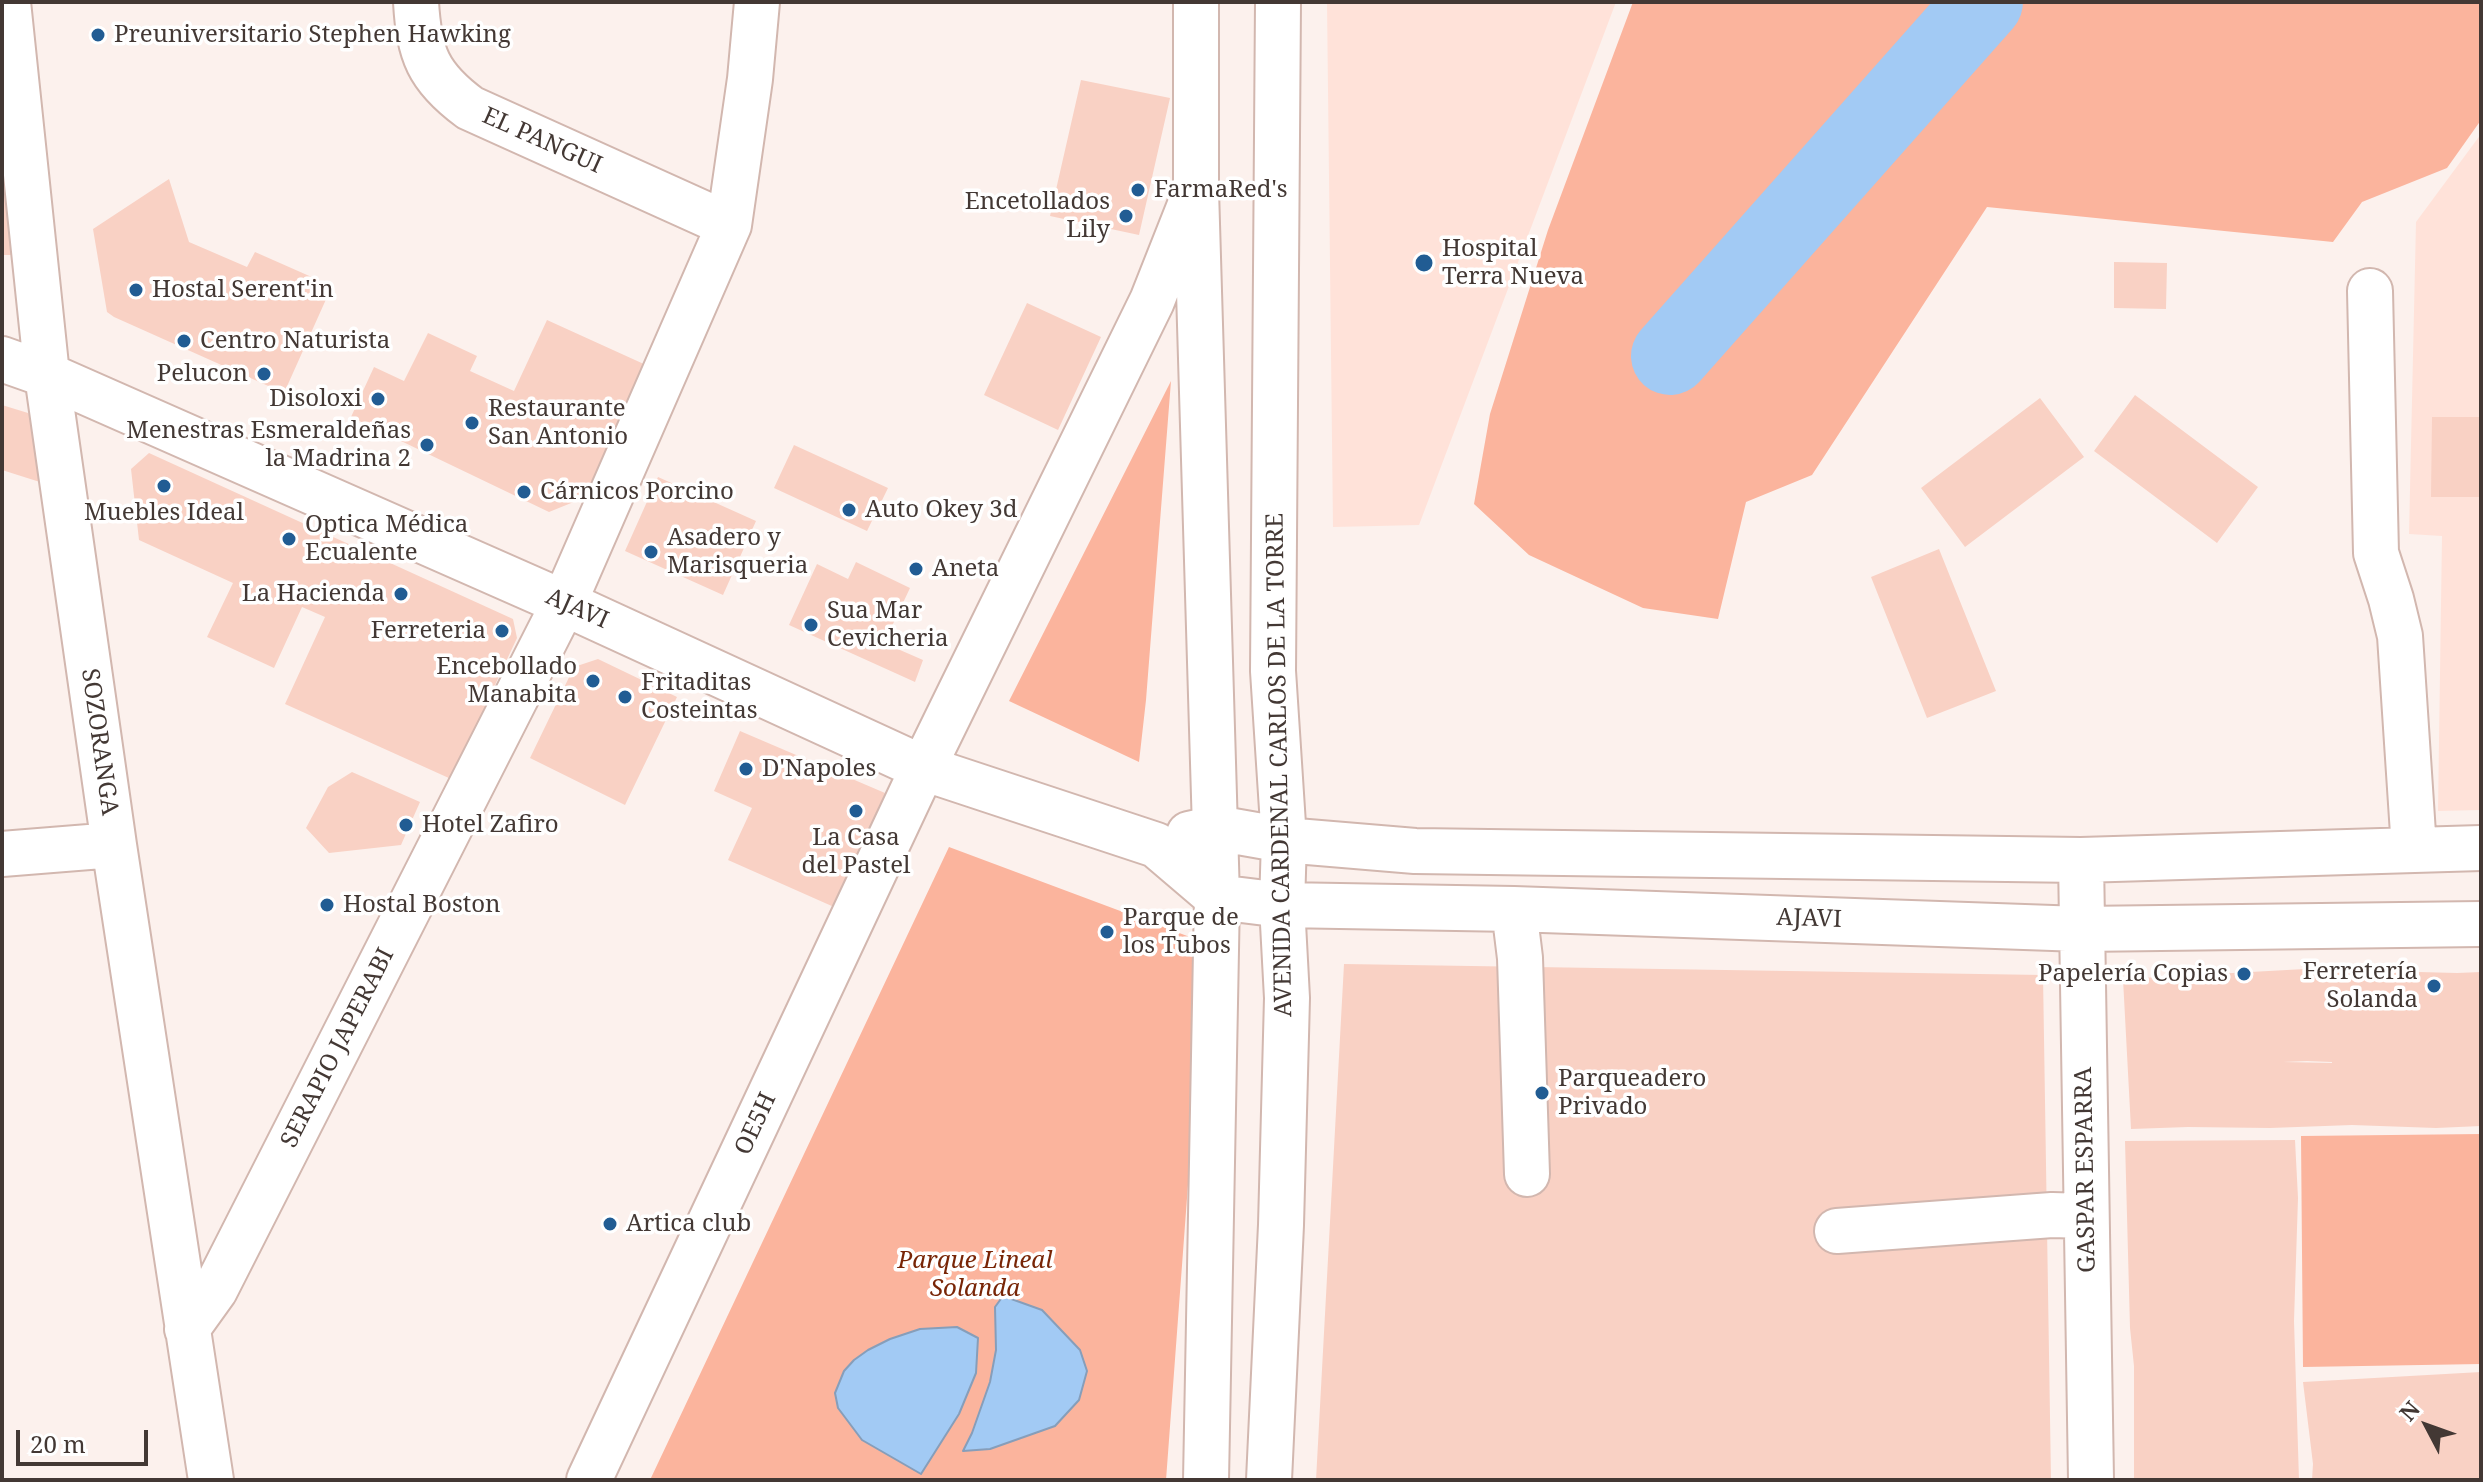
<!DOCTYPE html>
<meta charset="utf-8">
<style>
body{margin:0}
#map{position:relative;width:2483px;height:1482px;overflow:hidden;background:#fcf1ed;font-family:"Noto Serif",serif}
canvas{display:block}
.frame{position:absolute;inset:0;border:4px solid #433834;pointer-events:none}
.north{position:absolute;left:2387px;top:1386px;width:80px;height:80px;-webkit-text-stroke:6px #fff;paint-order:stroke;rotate:311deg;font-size:22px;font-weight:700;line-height:32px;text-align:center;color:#433834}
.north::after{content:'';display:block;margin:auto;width:28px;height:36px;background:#433834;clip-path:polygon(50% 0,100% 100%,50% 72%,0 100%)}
.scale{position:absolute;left:16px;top:1430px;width:132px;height:36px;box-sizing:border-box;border:4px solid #433834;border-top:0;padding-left:10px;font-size:24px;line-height:28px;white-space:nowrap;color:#433834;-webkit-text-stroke:6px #fff;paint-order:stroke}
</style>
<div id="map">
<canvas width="2483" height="1482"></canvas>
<div class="frame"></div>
<div class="north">N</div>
<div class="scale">20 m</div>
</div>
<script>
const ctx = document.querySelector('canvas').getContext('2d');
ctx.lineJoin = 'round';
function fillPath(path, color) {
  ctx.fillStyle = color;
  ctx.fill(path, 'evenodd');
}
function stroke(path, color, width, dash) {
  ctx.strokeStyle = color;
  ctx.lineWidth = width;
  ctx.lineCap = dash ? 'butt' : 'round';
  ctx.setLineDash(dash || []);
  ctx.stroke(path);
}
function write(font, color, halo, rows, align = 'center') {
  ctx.font = font + ' "Noto Serif",serif';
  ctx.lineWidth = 7;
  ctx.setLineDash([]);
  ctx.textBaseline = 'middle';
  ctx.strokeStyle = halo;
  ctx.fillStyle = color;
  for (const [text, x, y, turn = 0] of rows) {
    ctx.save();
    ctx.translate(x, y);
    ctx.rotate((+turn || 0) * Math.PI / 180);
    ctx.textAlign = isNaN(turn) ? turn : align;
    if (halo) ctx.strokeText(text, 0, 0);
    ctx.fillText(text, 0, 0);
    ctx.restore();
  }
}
fillPath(new Path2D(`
 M1327,2H1616L1419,525L1333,527Z
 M2481,134V810L2438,811L2442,536L2409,534L2416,222Z`), '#ffe2d9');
fillPath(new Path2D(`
 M1633,2H2481V120L2447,168L2362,202L2333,242L1987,207L1812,475L1746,502L1718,619L1643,608L1529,555L1474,504L1490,414L1548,230Z
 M1171,381L1146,700L1139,762L1009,701Z
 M949,847L1206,943L1166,1480H650Z
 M2481,1134V1364L2303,1367L2301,1136Z`), '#fbb49d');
const water = new Path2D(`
 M1003,1296L1042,1310L1080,1350L1087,1371L1079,1400L1055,1426L990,1449L963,1451L972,1433L990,1382L996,1350L995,1307Z
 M957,1327L978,1338L976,1373L959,1414L921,1474L862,1440L838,1408L835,1393L844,1371L854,1360L868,1350L890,1339L920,1329Z`);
fillPath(water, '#a2caf4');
stroke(water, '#869eba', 2);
stroke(new Path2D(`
 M1670,356L1984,2`), '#a2caf4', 78);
fillPath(new Path2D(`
 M1081,80L1170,98L1139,235L1050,216Z
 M9,162L13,255H2V163Z
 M169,179L189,242L247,267L255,252L332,286L284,393L114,317L107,312L93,229Z
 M2114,262L2167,263L2166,309L2114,308Z
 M1027,303L1101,337L1058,430L984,395Z
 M547,320L646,365L586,497L549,512L351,417L374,367L404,381L428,333L477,356L470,371L514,391Z
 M2135,395L2258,487L2217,543L2094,451Z
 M2040,398L2084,457L1965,547L1921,488Z
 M2,405L28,413L44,434L43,483L2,470Z
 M2432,417H2481V497H2431Z
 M794,445L888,488L867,531L774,488Z
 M149,453L513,619L517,638L451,779L285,704L325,617L302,607L274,668L207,637L233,583L139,540L131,469Z
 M658,477L756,521L723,595L625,551Z
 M1939,549L1996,691L1927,718L1871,577Z
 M856,562L910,588L884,643L923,660L915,682L789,625L817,564L848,579Z
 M598,659L677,697L625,805L530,758L574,667Z
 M740,731L885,793L834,907L728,860L752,808L714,791Z
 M352,772L420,802L401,845L329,853L306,828L328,787Z
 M1344,964L2043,975L2051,1480H1316Z
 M2305,969L2457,973L2481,972V1126L2436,1128L2352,1125L2270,1128L2188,1127L2131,1129L2123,979ZM2307,1061L2332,1062V1063L2283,1062Z
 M2295,1140L2298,1198L2294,1321L2299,1480H2134V1366L2130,1328L2125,1141Z
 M2481,1372V1480H2312L2313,1464L2303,1382Z`), '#f9d1c4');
const minor = new Path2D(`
 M8,2L47,375L114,845L211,1480
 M416,2C419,54 428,77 470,108L729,225
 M1196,2V190L1217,897L1206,1480
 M2370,291L2376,553L2391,599L2400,636L2414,849
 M2,359L47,375L564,603L923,768L1156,845L1217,897L1282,905L1514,909L2081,929L2481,924
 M1189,834L1216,828L1284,840L1415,851L2081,860L2481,848
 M2,854L114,845
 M2081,860L2091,1480
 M1514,909L1520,958L1527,1174
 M1837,1231L2052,1215L2086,1216
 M187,1329L215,1290L564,603L729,225L750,79L757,2
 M589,1480L923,768L1152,301L1190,205
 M1269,1480L1281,1225L1287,998L1282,905L1284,840L1273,671L1278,2`);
stroke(minor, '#d2b7af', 48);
stroke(minor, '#fff', 44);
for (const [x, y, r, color] of [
 [98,35,8,"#215c93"],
 [1138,190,8,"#215c93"],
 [1126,216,8,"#215c93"],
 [1424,263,10,"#215c93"],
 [136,290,8,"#215c93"],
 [184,341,8,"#215c93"],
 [264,374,8,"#215c93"],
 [378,399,8,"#215c93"],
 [472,423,8,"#215c93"],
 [427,445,8,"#215c93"],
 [164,486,8,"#215c93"],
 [524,492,8,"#215c93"],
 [849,510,8,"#215c93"],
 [289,539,8,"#215c93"],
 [651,552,8,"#215c93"],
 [916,569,8,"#215c93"],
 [401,594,8,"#215c93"],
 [811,625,8,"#215c93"],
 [502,631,8,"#215c93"],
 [593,681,8,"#215c93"],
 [625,697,8,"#215c93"],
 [746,769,8,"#215c93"],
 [856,811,8,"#215c93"],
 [406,825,8,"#215c93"],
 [327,905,8,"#215c93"],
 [1107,932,8,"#215c93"],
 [2244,974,8,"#215c93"],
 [2434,986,8,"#215c93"],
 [1542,1093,8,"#215c93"],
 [610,1224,8,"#215c93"]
]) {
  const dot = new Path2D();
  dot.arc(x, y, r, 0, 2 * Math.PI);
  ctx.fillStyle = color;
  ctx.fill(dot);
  stroke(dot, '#fff', 3);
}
write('24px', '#433834', '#fff', [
 ["Preuniversitario Stephen Hawking",114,35],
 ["FarmaRed's",1154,190],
 ["Encetollados",1110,202,"right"],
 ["Lily",1110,230,"right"],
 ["Hospital",1442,249],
 ["Terra Nueva",1442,277],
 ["Hostal Serent'in",152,290],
 ["Centro Naturista",200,341],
 ["Pelucon",248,374,"right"],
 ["Disoloxi",362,399,"right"],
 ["Restaurante",488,409],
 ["San Antonio",488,437],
 ["Menestras Esmeraldeñas",411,431,"right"],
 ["la Madrina 2",411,459,"right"],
 ["Cárnicos Porcino",540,492],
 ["Auto Okey 3d",865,510],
 ["Muebles Ideal",164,513,"center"],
 ["Optica Médica",305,525],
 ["Ecualente",305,553],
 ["Asadero y",667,538],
 ["Marisqueria",667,566],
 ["Aneta",932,569],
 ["La Hacienda",385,594,"right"],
 ["Sua Mar",827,611],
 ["Cevicheria",827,639],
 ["Ferreteria",486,631,"right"],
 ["Encebollado",577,667,"right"],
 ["Manabita",577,695,"right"],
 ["Fritaditas",641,683],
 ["Costeintas",641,711],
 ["D'Napoles",762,769],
 ["Hotel Zafiro",422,825],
 ["La Casa",856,838,"center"],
 ["del Pastel",856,866,"center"],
 ["Hostal Boston",343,905],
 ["Parque de",1123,918],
 ["los Tubos",1123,946],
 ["Ferretería",2418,972,"right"],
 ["Solanda",2418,1000,"right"],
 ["Papelería Copias",2228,974,"right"],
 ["Parqueadero",1558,1079],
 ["Privado",1558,1107],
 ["Artica club",626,1224]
], 'left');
write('24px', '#433834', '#fff', [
 ["EL PANGUI",542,141,24],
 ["AJAVI",577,609,24],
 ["SOZORANGA",99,742,82],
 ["AVENIDA CARDENAL CARLOS DE LA TORRE",1280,765,-91],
 ["AJAVI",1809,919,2],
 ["SERAPIO JAPERABI",338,1048,-63],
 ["OE5H",756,1124,-65],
 ["GASPAR ESPARRA",2086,1170,-91]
]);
write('italic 24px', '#782506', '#fff', [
 ["Parque Lineal",975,1261],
 ["Solanda",975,1289]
]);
</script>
